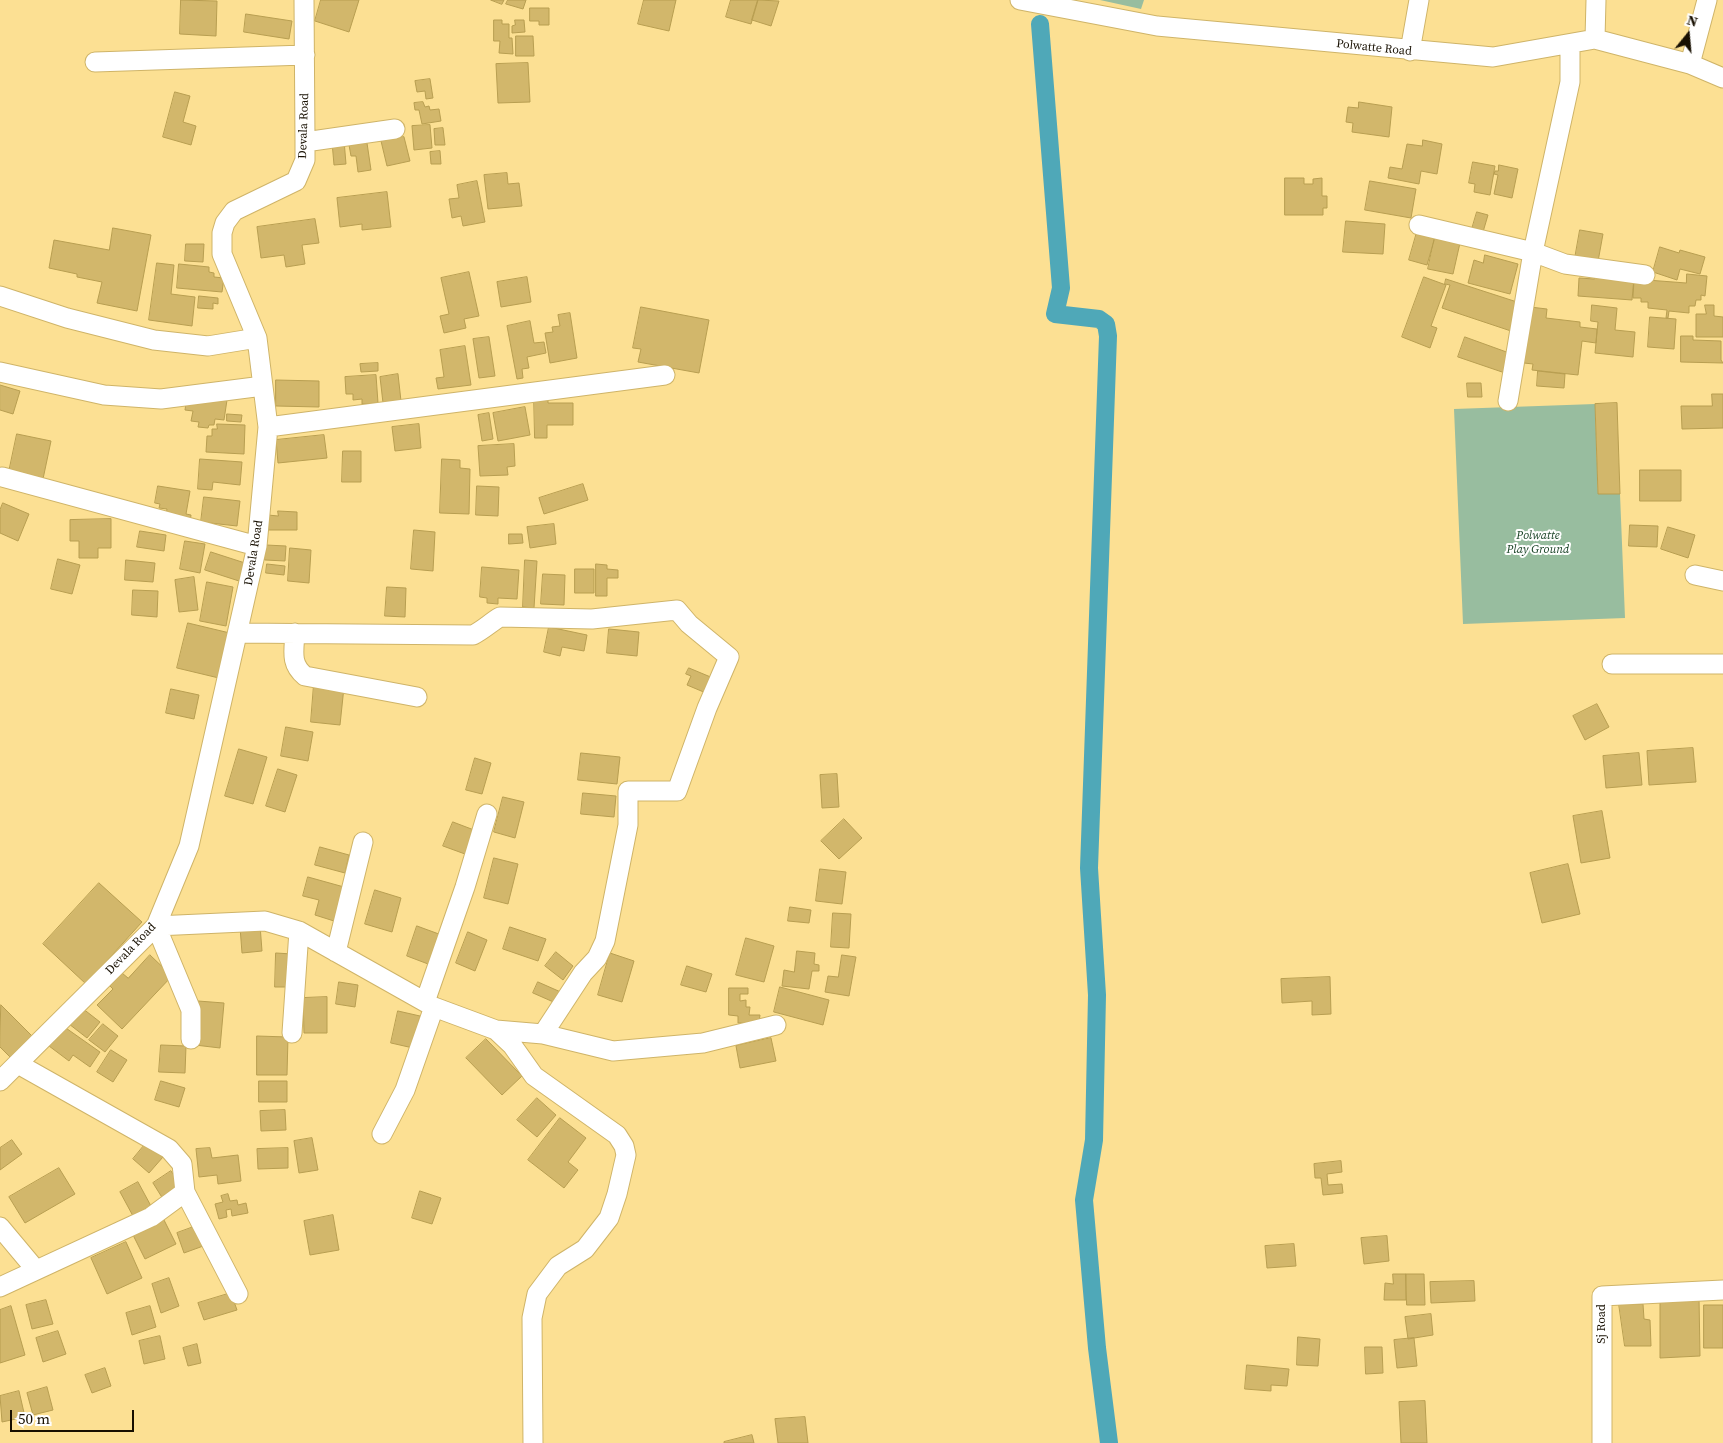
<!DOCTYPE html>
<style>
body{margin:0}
#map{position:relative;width:1723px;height:1443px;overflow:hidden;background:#fce093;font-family:"Source Serif 4",serif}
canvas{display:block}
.north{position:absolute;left:1663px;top:10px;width:50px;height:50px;-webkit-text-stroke:4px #fff;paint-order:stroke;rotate:17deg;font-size:14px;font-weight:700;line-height:20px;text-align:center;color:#170f00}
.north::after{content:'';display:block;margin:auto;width:18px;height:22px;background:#170f00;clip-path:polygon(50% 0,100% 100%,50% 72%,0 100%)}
.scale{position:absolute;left:10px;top:1410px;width:124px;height:22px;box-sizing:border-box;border:2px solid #170f00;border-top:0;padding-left:6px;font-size:15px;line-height:18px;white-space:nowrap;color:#170f00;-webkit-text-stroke:4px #fff;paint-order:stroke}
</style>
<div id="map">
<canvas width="1723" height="1443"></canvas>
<div class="north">N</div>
<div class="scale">50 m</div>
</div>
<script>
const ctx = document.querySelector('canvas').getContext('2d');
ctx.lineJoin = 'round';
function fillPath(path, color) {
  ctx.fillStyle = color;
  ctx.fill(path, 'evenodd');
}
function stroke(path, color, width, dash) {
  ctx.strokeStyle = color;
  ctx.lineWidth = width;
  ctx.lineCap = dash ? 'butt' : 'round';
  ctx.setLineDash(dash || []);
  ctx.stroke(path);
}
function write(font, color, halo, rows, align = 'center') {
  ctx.font = font + ' "Source Serif 4",serif';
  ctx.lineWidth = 4;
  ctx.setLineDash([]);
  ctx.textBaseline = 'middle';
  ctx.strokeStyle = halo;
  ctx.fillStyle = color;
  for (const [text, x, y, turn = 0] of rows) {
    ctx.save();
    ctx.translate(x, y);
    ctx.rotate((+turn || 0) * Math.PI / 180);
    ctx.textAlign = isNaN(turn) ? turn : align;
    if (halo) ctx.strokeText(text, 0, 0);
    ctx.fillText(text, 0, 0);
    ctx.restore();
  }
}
fillPath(new Path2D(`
 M1100,0H1144L1141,9Z
 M1595,404L1598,494H1620L1625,618L1463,624L1454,409Z`), '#98bd9f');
stroke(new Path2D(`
 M1040,24L1061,288L1055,314L1099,319L1106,324L1108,336L1089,868L1097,995L1094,1140L1084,1200L1097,1348L1109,1443`), '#4fa8b8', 18);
const building = new Path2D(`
 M181,0L217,1L216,36L180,34Z
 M321,0H359L349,32L315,21Z
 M491,0H504L502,4Z
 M508,0H526L523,9L506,4Z
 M644,0H676L669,31L638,24Z
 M731,0H758L751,24L726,17Z
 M758,0L779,1L771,26L752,20Z
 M530,8H549V25H539V21H530Z
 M246,14L292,21L289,39L244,32Z
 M494,20H502V24H509V38H512L513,54L499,53L500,41H494Z
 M515,20H524L525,32L512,33V26L515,25Z
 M516,36H533L534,56H516Z
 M528,63L530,102L498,103L496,64Z
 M430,79L433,98L426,99L425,91L417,92L415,81Z
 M175,92L190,96L183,122L196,126L191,145L163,137Z
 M423,102L425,107L429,106L430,110L439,109L441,121L422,124L419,110H415L414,103Z
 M1359,102L1392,107L1389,137L1352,132L1353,123L1346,122L1348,107L1358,108Z
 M430,125L432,148L414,150L412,126Z
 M443,128L445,145H435L434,129Z
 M404,137L410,161L387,166L381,141Z
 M344,140L346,164L334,165L332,142Z
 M1423,140L1442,144L1437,174L1421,171L1419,184L1388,178L1390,167L1402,169L1407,144L1422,146Z
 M367,143L371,170L358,172L356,156H351L349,145Z
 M440,151L441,164H431L430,152Z
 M1473,162L1495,166L1490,195L1474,192L1475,184L1469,183Z
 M1499,165L1518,169L1512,198L1494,194L1498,175L1494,174L1495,171H1498Z
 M507,173L508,184L519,183L522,206L488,209L484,175Z
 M1285,178H1304V184H1313V179L1322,178V196H1327V208H1323V215H1285Z
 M477,181L485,222L463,226L461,216L452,218L449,199L459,198L457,185Z
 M1370,181L1416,189L1411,218L1365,210Z
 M387,192L391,227L362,230V224L340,227L337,198Z
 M1477,212L1488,215L1483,232L1472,229Z
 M315,219L319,243L302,245L305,264L286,267L284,255L261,258L257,227Z
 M1346,221L1385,224L1383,254L1343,252Z
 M113,228L151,235L137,311L97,303L102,282L77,277V274L49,268L54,240L109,250Z
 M1580,230L1603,234L1597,267L1574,264Z
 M1417,232L1435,237L1427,265L1409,260Z
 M1435,237L1460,243L1453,274L1428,269Z
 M186,244H204L203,262L185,261Z
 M1660,247L1679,253L1680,250L1705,257L1700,274L1680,269L1677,280L1653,272Z
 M1485,255L1518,264L1510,294L1468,283L1474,260L1483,263Z
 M157,263L174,265L171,294L195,297L192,326L149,320Z
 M179,264L209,267V272L214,273V277L224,278L222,292L177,288Z
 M469,272L479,316L464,319L466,328L444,333L440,316L449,314L441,278Z
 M1594,274L1634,278L1632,300L1578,296L1579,278L1594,279Z
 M1687,274L1707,276L1705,296L1701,295V300H1696L1695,306H1689V313L1669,311L1668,318H1666L1667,310L1648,308V302H1641V298H1633L1634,279L1686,283Z
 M527,277L531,302L501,307L497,282Z
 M1424,277L1446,285L1431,326L1437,328L1430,348L1402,337Z
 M1446,279L1517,302L1514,332L1442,308L1450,285L1445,284Z
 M199,296L218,298V304L213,303V309L198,308Z
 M1592,305L1617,308L1615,330L1635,332L1633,357L1595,353L1598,322L1591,321Z
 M1705,305H1714V316L1723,317V337H1696V314H1706Z
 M641,307L709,320L699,373L638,362L641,349L633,348Z
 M1530,307L1547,309L1546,318L1580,322V327L1597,329L1596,343L1582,341L1578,375L1532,370L1533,364L1524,363Z
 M570,313L577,358L550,363L545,333L553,332L552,327L560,326L558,315Z
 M1650,317L1676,319L1674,349L1648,347Z
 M530,321L534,343L544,342L546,353L527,357L529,368L522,369L523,378L517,379L507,326Z
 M1681,336H1693V340L1721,341V360L1723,363L1681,362Z
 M489,337L495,376L479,378L473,339Z
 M1465,337L1512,354L1505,373L1458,357Z
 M465,346L471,385L438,389L436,378L444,377L440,350Z
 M378,363V371L361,372L360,364Z
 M1538,371L1565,374L1564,388L1537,386Z
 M398,374L401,401L383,403L380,377Z
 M376,375L378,403L362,404V399L353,400V394H346L345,377Z
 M276,380L319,381V407L276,406Z
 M1467,383H1481L1482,397H1468Z
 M0,385L20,391L13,414L0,410Z
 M1712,394H1723V428L1682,429L1681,406H1712Z
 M200,396L227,400L224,420L215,419L214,425H209L208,428L198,427L199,422L191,421L193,411L185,410L186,403L198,404Z
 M534,396H548V403H573V425H547V438H535Z
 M1617,403L1620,494H1598L1595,404Z
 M525,407L530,435L498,441L493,413Z
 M489,413L493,439L482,441L478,415Z
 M227,414L242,415L241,422L227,421Z
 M217,424L245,425L244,454L206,452L207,436H212V429H217Z
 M419,424L421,448L395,451L392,427Z
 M17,434L51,441L43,479L9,472Z
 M324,435L327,458L278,463L276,440Z
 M514,444L515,466L507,467L508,475L480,476L478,446Z
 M343,451H361V482H342Z
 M200,459L242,462L240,485L213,482L212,490L198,489Z
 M442,459L460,460V468L470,469L469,514L440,513Z
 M1640,470H1681V501H1640Z
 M583,484L588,500L544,514L539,498Z
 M158,486L190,491L186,514L191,515L190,523L165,519L167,509L159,508L160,504L155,503Z
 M477,486L499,487L498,516L476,515Z
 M204,497L240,501L237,526L201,522Z
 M3,503L29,514L18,541L0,533V510Z
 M278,511L297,512V530H268V515L278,516Z
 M111,519V548H98V558H79V541H70V520Z
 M554,524L556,544L530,548L527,527Z
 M1630,525L1658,526L1657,547L1629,546Z
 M1668,527L1695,535L1688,558L1661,549Z
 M414,530L435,532L433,571L411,569Z
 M140,531L166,535L164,551L137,547Z
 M509,534H522L523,543L509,544Z
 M185,541L205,544L200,573L180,569Z
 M266,545L286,546L285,561L265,560Z
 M290,548L311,550L309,583L288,581Z
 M211,552L245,563L239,581L205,570Z
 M58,559L80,565L72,594L51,589Z
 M126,560L155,563L153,582L125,580Z
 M525,560L537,561L534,608L523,607Z
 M267,564L285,566L284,575L266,573Z
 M596,564L607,565V569L618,570V578H607V596H596Z
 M482,567L519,570L517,599L498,598V604L487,603V598L480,597Z
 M575,569H594V593H575Z
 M543,574L565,575L564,605L541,604Z
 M194,577L198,610L179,612L175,580Z
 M207,582L233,587L226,626L200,621Z
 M387,587L406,588L405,617L385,616Z
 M133,590L158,591L157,617L132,615Z
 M188,623L234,634L223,679L177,668Z
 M549,627L587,635L584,651L562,647L560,656L544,652Z
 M609,629L639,632L637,656L607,653Z
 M689,668L713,678L706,693L687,685L691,676L686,674Z
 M314,684L344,687L340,725L311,722Z
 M171,689L199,695L194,719L166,713Z
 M1597,704L1609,727L1585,740L1573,716Z
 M286,727L313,732L308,761L281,756Z
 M1693,748L1696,782L1649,785L1647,751Z
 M239,749L267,757L253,804L225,796Z
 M581,753L620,757L617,784L578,780Z
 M1639,753L1642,785L1606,788L1603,756Z
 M475,758L491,763L482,794L466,790Z
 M278,769L297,775L285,812L266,806Z
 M837,774L839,807L822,808L820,775Z
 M583,793L616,796L614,817L581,814Z
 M503,797L524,802L515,838L494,832Z
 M1602,811L1610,858L1581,863L1573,816Z
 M844,819L862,838L839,859L821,841Z
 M453,822L474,830L465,854L443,846Z
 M320,847L349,855L345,873L315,865Z
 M494,858L518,864L508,904L484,898Z
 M1568,864L1580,914L1542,923L1530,873Z
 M820,869L846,872L842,904L816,901Z
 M308,877L344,887L334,921L315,915L319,900L303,896Z
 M99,883L142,922L86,984L43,944Z
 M375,890L401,898L392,932L365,924Z
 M790,907L811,910L809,923L788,921Z
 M833,913L851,914L849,948L831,947Z
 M260,925L262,951L242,953L240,927Z
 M417,926L447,937L436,967L407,956Z
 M510,927L546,939L538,961L503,949Z
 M468,932L487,940L475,971L456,963Z
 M746,938L774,946L764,982L736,975Z
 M797,951L815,953L814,964L819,965V971H812L809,989L782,986L784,970L794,972Z
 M556,952L573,966L563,980L545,966Z
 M276,953L292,954L291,987H275Z
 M610,953L634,961L622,1002L598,995Z
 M150,955L172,976L122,1029L97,1005L113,989L110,986L122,973L128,978Z
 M842,955L856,957L849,996L825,992L828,976L838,977Z
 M687,966L712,974L706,992L681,985Z
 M1330,977L1331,1014L1312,1015V1001L1282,1003L1281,979Z
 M339,982L358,985L355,1007L336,1004Z
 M538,982L563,993L558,1004L533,993Z
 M780,987L829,1000L823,1025L774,1012Z
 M729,988H748V994H740V1001L746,1000V1007H750L749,1015H760L759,1023H738V1016L729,1015Z
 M327,997V1033H304L303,998Z
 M198,1001L224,1003L220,1048L195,1045Z
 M1,1005L33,1037L11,1058L0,1047Z
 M82,1008L100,1022L87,1038L69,1024Z
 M398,1011L420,1016L413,1048L391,1043Z
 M103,1024L118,1036L105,1052L89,1040Z
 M63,1026L100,1052L90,1067L73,1055L69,1061L49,1046Z
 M257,1036L288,1037L287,1075H257Z
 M771,1038L776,1061L740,1068L736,1046Z
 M486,1039L522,1076L502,1095L466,1058Z
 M161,1045L186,1046L185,1073L159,1072Z
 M111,1050L127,1060L113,1082L97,1072Z
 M161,1081L185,1088L179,1107L155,1100Z
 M259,1081H287V1102H259Z
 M537,1098L556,1115L537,1137L517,1120Z
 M285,1110L286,1130L261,1131L260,1111Z
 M560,1118L586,1138L568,1162L578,1170L564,1188L528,1160Z
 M312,1138L318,1170L299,1173L294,1141Z
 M12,1140L22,1154L0,1170V1148Z
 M147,1142L163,1157L149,1173L133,1159Z
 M210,1148L212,1158L238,1155L241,1181L218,1184L217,1175L199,1177L196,1149Z
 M288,1148V1168L258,1169L257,1149Z
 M1341,1161L1342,1172L1327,1174L1328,1185L1342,1184L1343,1193L1323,1195L1321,1178H1315L1314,1164Z
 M59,1168L75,1194L25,1223L9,1197Z
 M171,1171L182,1187L163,1199L153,1183Z
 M138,1182L151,1206L133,1216L120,1192Z
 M420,1191L441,1198L432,1224L412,1218Z
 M228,1194L230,1201L237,1200L238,1205L246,1203L248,1213L232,1216L231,1209L226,1210L227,1217L219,1219L215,1204L223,1202L221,1196Z
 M333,1215L339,1250L310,1255L304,1221Z
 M164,1220L176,1244L145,1259L133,1235Z
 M199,1225L206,1245L184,1253L177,1233Z
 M1387,1236L1389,1261L1364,1264L1361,1238Z
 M126,1242L142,1278L107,1294L91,1258Z
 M1294,1244L1296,1266L1267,1268L1265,1246Z
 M1393,1274H1406V1300H1384L1385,1283L1393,1284Z
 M1406,1274H1424L1425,1305H1407Z
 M169,1278L179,1306L161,1313L152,1284Z
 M1474,1281L1475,1301L1431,1303L1430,1282Z
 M231,1293L237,1310L204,1320L198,1303Z
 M1699,1297L1700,1356L1660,1358V1299Z
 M46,1300L53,1324L32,1329L26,1305Z
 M1619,1304H1643L1644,1319L1650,1320L1651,1346H1625Z
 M1704,1305H1723V1348H1704Z
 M11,1306L25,1355L0,1363V1310Z
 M150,1306L156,1327L132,1335L126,1313Z
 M1431,1314L1433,1335L1408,1339L1405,1317Z
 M58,1331L66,1354L43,1362L36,1338Z
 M160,1336L165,1359L144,1364L139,1341Z
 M1298,1337L1320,1339L1318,1366L1297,1365Z
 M1414,1338L1417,1366L1397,1368L1394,1340Z
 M197,1344L201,1363L188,1366L183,1348Z
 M1365,1347H1382L1383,1373L1366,1374Z
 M1247,1365L1289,1369L1287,1386L1271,1385V1391L1245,1389Z
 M105,1368L111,1386L92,1393L85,1375Z
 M47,1387L53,1410L33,1415L27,1393Z
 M19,1391L25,1417L2,1422L0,1396Z
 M1425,1401L1427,1443H1401L1399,1402Z
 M805,1417L808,1443H778L775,1419Z
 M752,1435L754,1443H724V1442Z`);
fillPath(building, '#d2b76b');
stroke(building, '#b89e51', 1);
const minor = new Path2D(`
 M1020,0L1157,26L1493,57L1595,39L1690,64L1723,78
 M1595,39L1596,0
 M1410,51L1419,0
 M95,62L305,55
 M1690,64L1707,0
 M305,142L395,129
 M1419,225L1533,252L1565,264L1645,275
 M0,296L67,318L154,340L208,346L257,338
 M0,372L104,395L161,399L263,386
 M1508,401L1533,252L1570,82V44
 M268,427L665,375
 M2,477L257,546
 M1695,575L1723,581
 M238,633L473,635C483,630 490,623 500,617L592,619L677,610L689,624L729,657L707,708L677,791H628V825L605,941L597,958L583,973L543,1034
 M295,633C294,651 290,664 305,676L417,697
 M1612,664H1723
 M336,952L363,842
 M425,1002L465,887L487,814
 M496,1030L543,1034L613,1051L703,1043L776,1025
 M292,1033L299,931
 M191,1039V1010L156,926L265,921L299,931L434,1007L496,1030L512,1045L534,1076L617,1135L624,1146L626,1155L617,1194L609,1218L585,1249L558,1266L537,1294L532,1318L533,1443
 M18,1064L169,1149L182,1164L185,1192L238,1294
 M0,1081L156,926L189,846L257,546L268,427L257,338L222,254V233L225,223L234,211L296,181L305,160V142L304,0
 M382,1134L405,1090L434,1007
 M0,1227L36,1270
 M0,1287L151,1217L185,1192
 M1602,1443V1296L1723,1290`);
stroke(minor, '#cfb468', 21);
stroke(minor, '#fff', 19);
write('12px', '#170f00', '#fff', [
 ["Polwatte Road",1374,48,6],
 ["Devala Road",304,126,-88],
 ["Devala Road",254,553,-81],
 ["Devala Road",131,949,-46],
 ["Sj Road",1602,1324,-90]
]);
write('italic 12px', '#133e20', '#fff', [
 ["Polwatte",1538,536],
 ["Play Ground",1538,550]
]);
</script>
